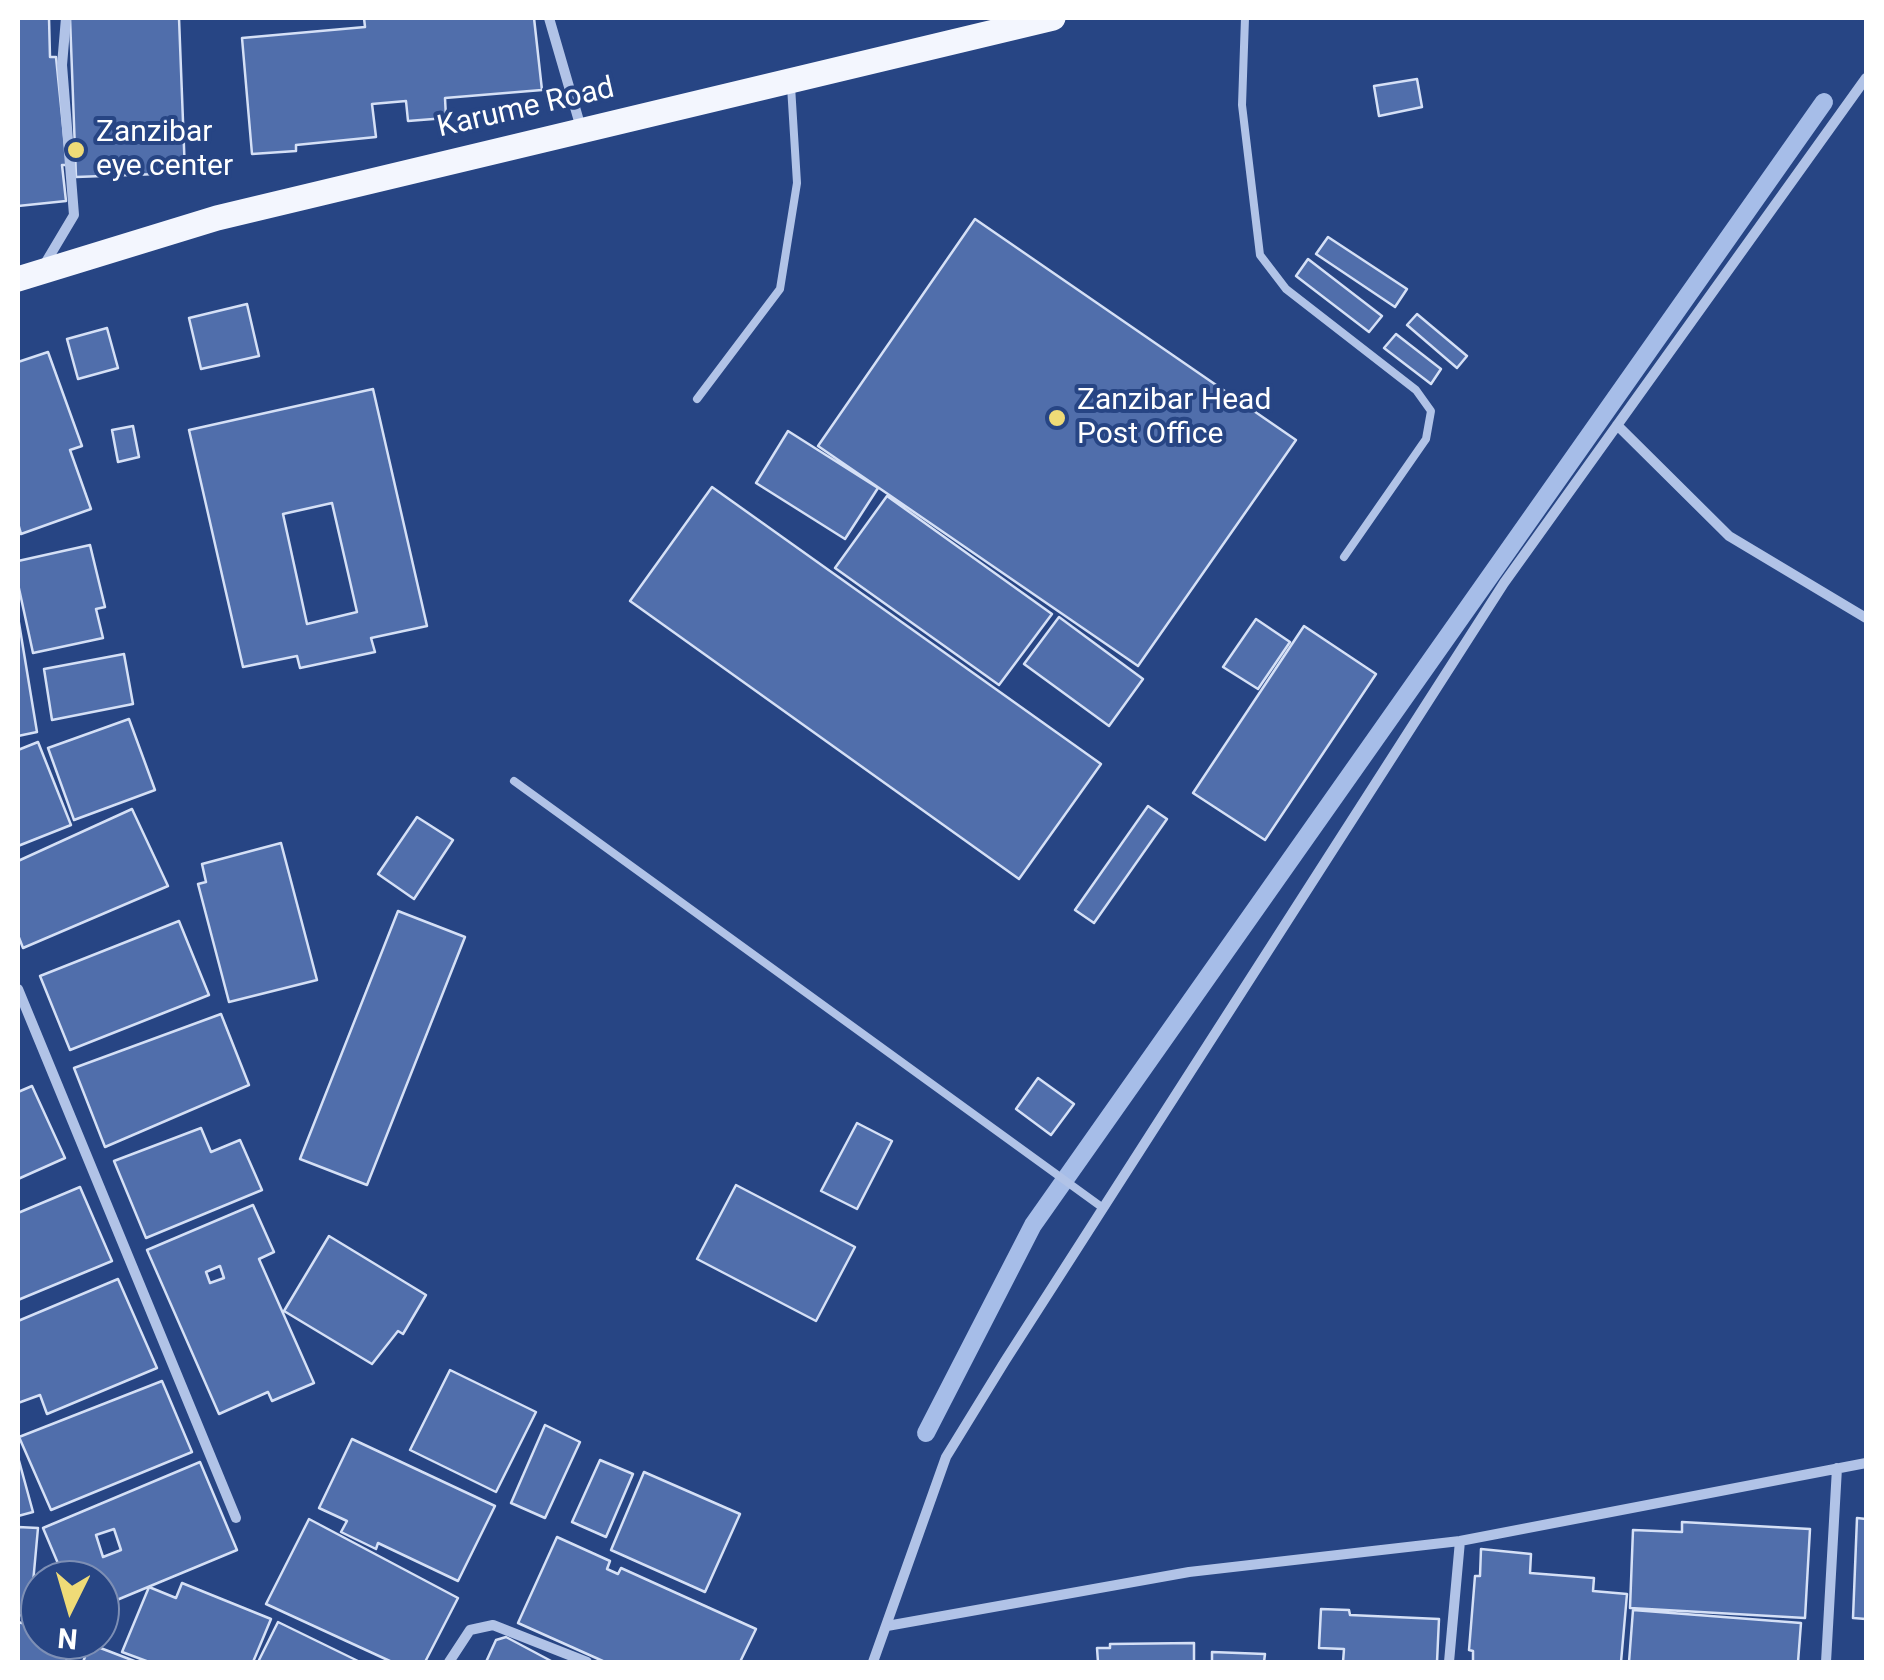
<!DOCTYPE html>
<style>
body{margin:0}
#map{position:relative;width:1884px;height:1680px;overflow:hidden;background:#274584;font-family:Roboto,sans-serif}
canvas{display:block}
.frame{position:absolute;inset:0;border:20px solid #fff;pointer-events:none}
.north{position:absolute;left:20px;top:1560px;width:100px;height:100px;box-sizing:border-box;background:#274584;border:2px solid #7d8fb5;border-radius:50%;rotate:185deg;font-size:28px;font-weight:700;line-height:40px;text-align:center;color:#fff}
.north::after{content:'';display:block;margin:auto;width:35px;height:45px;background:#efdb77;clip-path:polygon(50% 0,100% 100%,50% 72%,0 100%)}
</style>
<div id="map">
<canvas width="1884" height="1680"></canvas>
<div class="frame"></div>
<div class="north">N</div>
</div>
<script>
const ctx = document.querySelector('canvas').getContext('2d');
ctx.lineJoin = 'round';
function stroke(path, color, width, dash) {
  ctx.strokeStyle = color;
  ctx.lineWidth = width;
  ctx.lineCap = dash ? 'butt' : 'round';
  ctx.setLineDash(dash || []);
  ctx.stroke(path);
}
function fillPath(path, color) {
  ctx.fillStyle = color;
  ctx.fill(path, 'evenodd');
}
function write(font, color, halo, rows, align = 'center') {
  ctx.font = font + ' Roboto,sans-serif';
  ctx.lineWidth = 8;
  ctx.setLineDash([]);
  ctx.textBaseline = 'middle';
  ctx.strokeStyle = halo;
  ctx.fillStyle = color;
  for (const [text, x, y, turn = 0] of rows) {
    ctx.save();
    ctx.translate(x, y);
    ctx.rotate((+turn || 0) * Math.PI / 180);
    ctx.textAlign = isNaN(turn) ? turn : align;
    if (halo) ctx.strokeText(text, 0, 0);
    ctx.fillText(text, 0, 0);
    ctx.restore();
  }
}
stroke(new Path2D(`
 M926,1433L1033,1225L1824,102`), '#a6bde8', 18);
const building = new Path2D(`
 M18,18H49L50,57H56L67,165H62L66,201L18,206Z
 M70,18H179L185,173L76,177Z
 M364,18H534L542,90L445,98L446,118L408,121L406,101L372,104L376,137L296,145V151L252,154L242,38L365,27Z
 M1417,79L1422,107L1379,116L1374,86Z
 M975,219L1296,440L1138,666L818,446Z
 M1328,237L1407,289L1395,307L1316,254Z
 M1308,259L1382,316L1369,332L1296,276Z
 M247,304L259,356L201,369L189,318Z
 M1417,314L1467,356L1457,368L1407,325Z
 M107,328L118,368L78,379L67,339Z
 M1396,334L1441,369L1431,384L1384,348Z
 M48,352L82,446L70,450L91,509L21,534L18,523V362Z
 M373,389L427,626L371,638L375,652L300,668L297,656L243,667L189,430ZM332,503L357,612L307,624L283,514Z
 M133,426L139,457L118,462L112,430Z
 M788,431L878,488L845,539L756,483Z
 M712,487L1101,764L1019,879L630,601Z
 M887,496L1052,614L999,685L835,568Z
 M90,545L105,607L96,609L103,638L33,653L18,584V561Z
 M18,617L37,732L18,736Z
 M1059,617L1143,679L1109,726L1024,664Z
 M1256,619L1290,642L1258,689L1223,667Z
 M1304,626L1376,674L1265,840L1193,793Z
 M124,654L133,704L52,720L44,669Z
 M129,719L155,790L74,820L48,748Z
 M38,742L71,825L18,846V750Z
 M1148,806L1167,819L1094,923L1075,910Z
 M132,809L168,886L23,948L18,935V861Z
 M417,817L453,840L414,899L378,874Z
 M281,843L317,980L229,1002L198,884L206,882L202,864Z
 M398,911L465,937L367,1185L300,1159Z
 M179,921L209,995L70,1050L40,976Z
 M221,1014L249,1085L105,1147L74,1068Z
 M1038,1078L1074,1104L1051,1135L1016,1109Z
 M32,1086L65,1158L18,1179V1092Z
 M857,1123L892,1141L857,1209L821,1191Z
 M201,1128L211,1152L240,1140L262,1190L146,1238L114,1161Z
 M736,1185L855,1247L816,1321L697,1259Z
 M80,1187L112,1261L18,1300V1213Z
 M253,1205L274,1252L259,1259L314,1383L272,1401L268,1392L219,1414L147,1250ZM220,1266L224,1278L210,1283L206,1272Z
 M329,1236L426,1295L403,1334L398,1331L372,1364L284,1311Z
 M118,1279L157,1368L47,1414L40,1395L18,1403V1321Z
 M450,1370L536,1412L496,1492L410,1450Z
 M162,1381L192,1452L51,1510L19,1437Z
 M545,1425L580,1442L545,1518L511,1503Z
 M352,1439L495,1506L458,1581L378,1543L376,1549L341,1532L347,1521L319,1508Z
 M18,1457L33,1512L18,1516Z
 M600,1460L633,1474L606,1537L572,1522Z
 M200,1462L237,1550L100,1607V1580H65L43,1528ZM114,1529L121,1550L103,1557L96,1535Z
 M644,1472L740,1514L705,1592L611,1550Z
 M1857,1518L1866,1519V1619L1853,1618Z
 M309,1519L458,1598L425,1662H392L266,1604Z
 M1682,1522L1810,1529L1805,1618L1630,1608L1633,1530L1682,1532Z
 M18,1527L38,1528L30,1616L18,1615Z
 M557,1537L610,1561L607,1569L618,1574L621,1568L756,1629L740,1662H605L518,1623Z
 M1481,1549L1531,1554L1530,1573L1594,1578L1593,1591L1627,1594L1621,1662H1473V1651L1469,1650L1475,1576H1480Z
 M182,1583L271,1619L253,1662H149L122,1652L149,1587L176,1598Z
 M1321,1609L1349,1610L1350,1615L1439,1619L1437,1662H1343L1344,1649L1319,1648Z
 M1633,1610L1801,1623L1798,1662H1629Z
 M18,1622L40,1628V1640H72L66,1662H18Z
 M278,1622L360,1662H258Z
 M506,1637L553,1662H486L496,1640Z
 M1194,1643V1662H1098L1097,1648H1110V1644Z
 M90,1644L137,1662H83Z
 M1212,1652L1265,1654L1264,1662H1212Z`);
fillPath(building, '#506eab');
stroke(building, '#d5e0f6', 2.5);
stroke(new Path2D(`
 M1245,18L1242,105L1260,255L1286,289L1416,390L1431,411L1426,439L1344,557
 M697,399L780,289L797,183L791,86
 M514,781L1103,1208`), '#b1c3e7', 8);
stroke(new Path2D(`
 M549,18L581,128
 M43,267L74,215L62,65L66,18
 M1617,425L1729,536L1866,618
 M18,989L236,1518
 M887,1626L1189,1572L1460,1541L1866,1463
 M449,1662L470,1630L493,1625L587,1662
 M873,1662L946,1457L1005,1361L1504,583L1866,78
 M1449,1662L1460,1541
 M1826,1662L1837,1468`), '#b1c3e7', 10);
stroke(new Path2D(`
 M18,279L217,218L1053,18`), '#f3f6fe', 25);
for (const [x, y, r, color] of [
 [76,150,10,"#efdb77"],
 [1057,418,10,"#efdb77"]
]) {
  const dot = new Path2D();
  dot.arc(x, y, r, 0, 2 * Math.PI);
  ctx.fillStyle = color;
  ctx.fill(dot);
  stroke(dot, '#274584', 4);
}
write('30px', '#fff', '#274584', [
 ["Karume Road",526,109,-13]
]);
write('30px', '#fff', '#274584', [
 ["Zanzibar",96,133],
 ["eye center",96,167],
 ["Zanzibar Head",1077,401],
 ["Post Office",1077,435]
], 'left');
</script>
